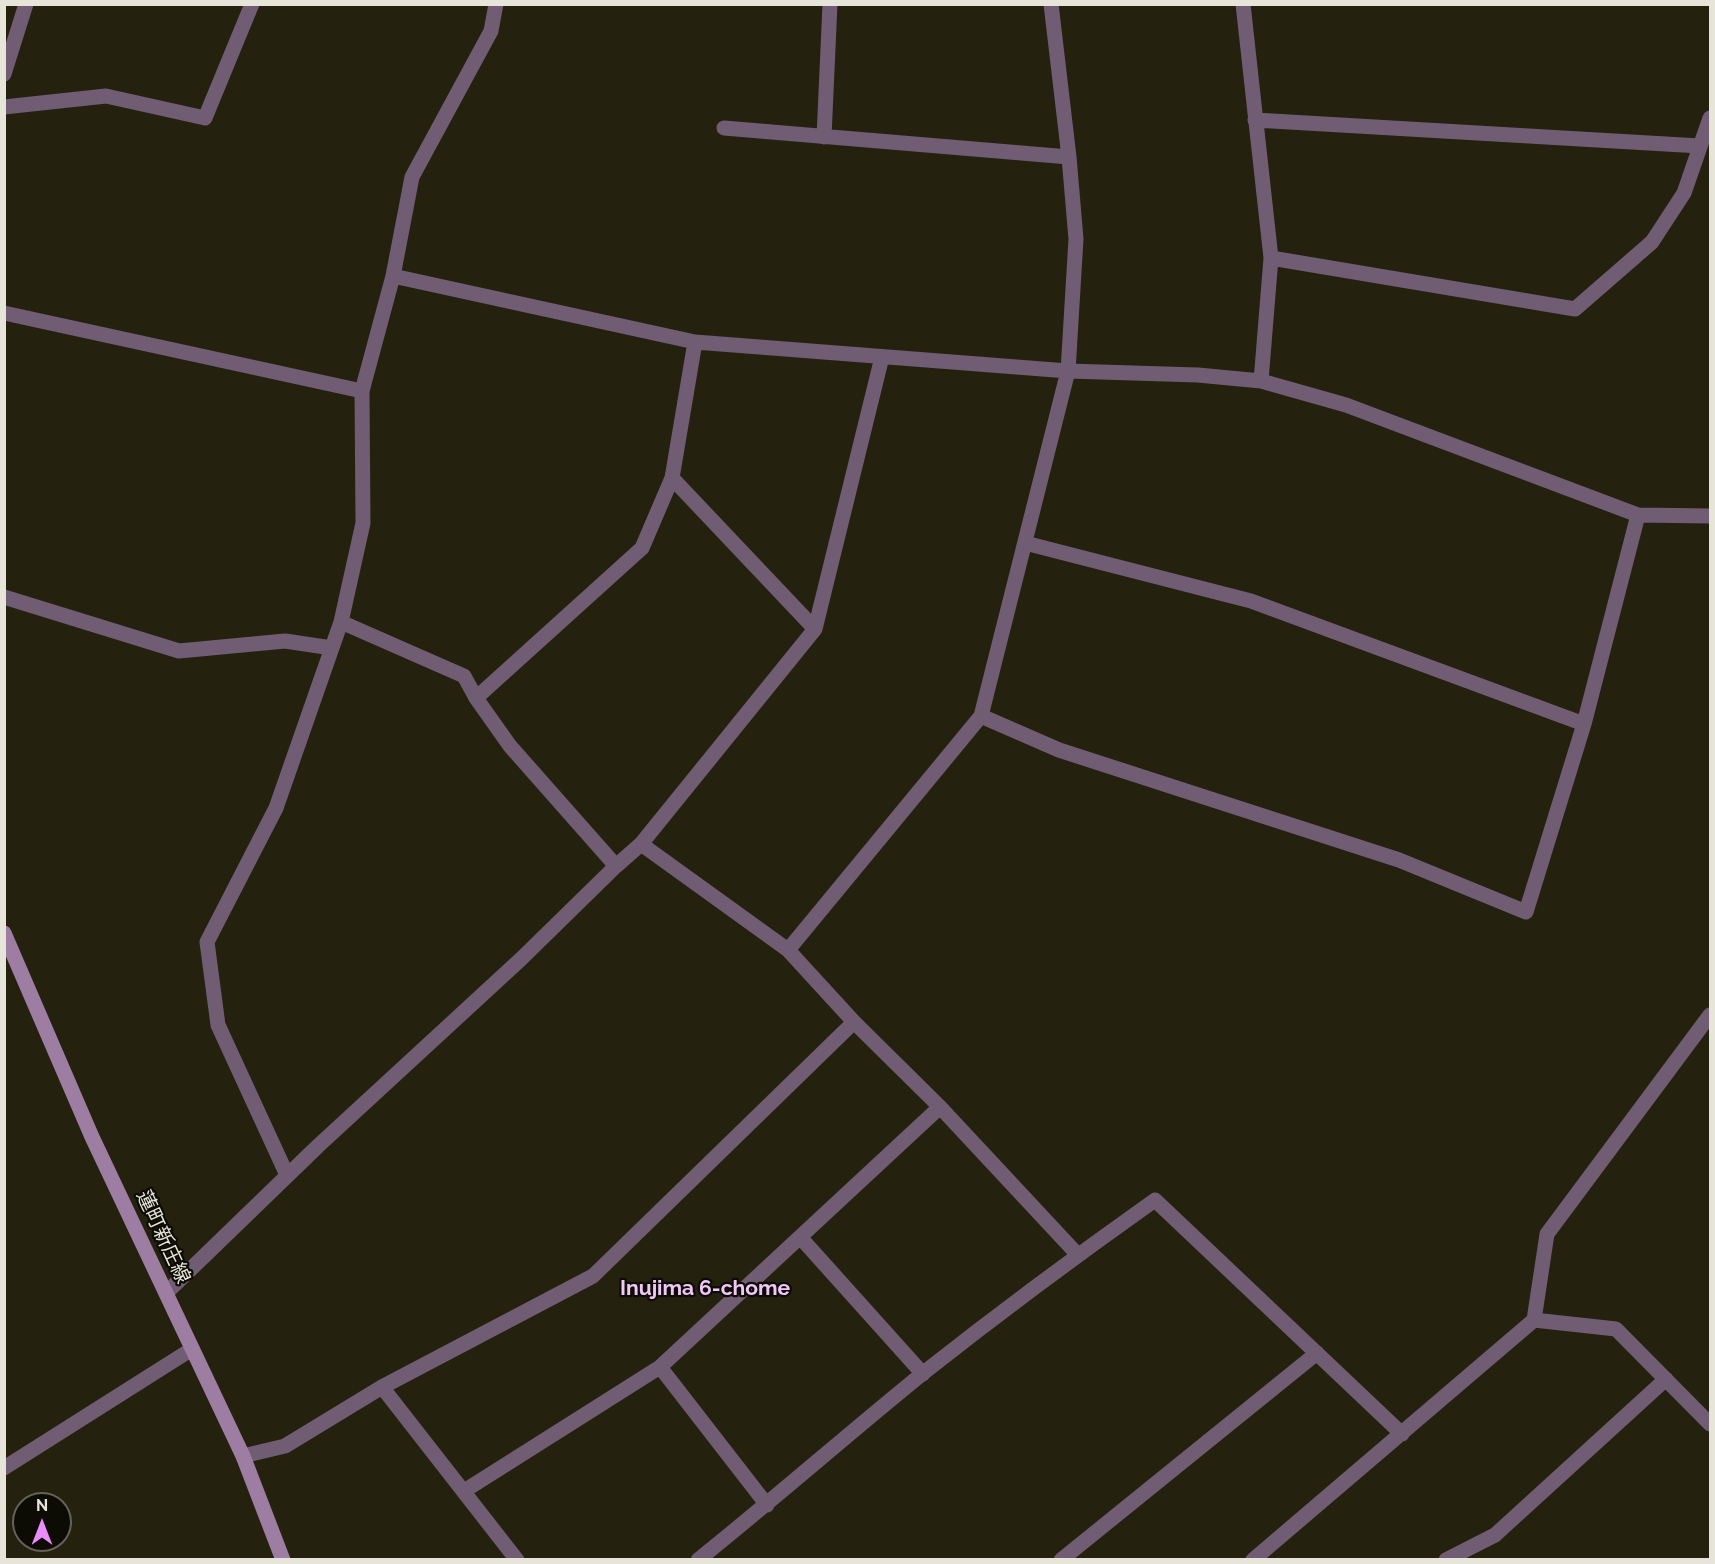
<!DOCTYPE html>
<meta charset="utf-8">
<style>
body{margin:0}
#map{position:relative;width:1715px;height:1564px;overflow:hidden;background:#25210f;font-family:Raleway,sans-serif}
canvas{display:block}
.frame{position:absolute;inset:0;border:6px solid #e7e5d9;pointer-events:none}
.north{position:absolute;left:12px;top:1492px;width:60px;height:60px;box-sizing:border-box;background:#0c0b04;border:2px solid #646259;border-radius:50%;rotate:0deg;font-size:16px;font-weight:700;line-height:24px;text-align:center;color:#e7e5d9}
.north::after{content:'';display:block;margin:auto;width:21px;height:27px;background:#ec8cfb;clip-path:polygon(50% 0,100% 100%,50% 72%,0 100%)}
</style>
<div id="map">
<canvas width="1715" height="1564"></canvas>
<div class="frame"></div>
<div class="north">N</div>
</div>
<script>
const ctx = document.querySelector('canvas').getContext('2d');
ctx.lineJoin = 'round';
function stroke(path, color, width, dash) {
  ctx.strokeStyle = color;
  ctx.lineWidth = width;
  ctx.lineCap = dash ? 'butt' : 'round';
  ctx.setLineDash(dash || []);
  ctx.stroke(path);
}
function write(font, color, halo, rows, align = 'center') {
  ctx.font = font + ' Raleway,"Noto Sans JP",sans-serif';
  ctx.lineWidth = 4.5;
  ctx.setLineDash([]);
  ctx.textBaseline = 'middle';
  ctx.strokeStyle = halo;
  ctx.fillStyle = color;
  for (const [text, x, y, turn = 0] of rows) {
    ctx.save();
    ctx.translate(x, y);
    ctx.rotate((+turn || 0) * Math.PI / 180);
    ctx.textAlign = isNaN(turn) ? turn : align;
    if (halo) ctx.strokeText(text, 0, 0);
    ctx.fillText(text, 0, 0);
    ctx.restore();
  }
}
stroke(new Path2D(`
 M1243,4L1271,258L1261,381
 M4,74L26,4
 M4,107L106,96L205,118L252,4
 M1255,120L1700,146
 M724,128L1069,157
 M824,137L830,4
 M1271,258L1575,309L1652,242L1684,193L1710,118
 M393,276L412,177L491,31L496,4
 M4,313L362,391L393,276L695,342L1068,371L1198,375L1261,381L1346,405L1638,515L1710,516
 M672,478L815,629
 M1025,543L1251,601L1584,724
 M4,597L179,651L285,641L332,648
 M341,622L464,676L476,698L510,746L616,866
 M476,698L642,548L672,478L695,342
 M981,716L1059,750L1399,860L1526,912L1584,724L1638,515
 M641,844L815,629L882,357
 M788,950L854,1022L940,1107L1078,1255
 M287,1175L218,1025L207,942L276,808L341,622L363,523L362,391
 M800,1237L923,1374
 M166,1293L318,1146L521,959L616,866L641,844L788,950L981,716L1068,371L1076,239L1069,157L1051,4
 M1534,1320L1547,1234L1710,1015
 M660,1367L767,1505
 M382,1387L517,1560
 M243,1456L285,1446L382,1387L593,1276L854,1022
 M4,1468L192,1349
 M464,1491L660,1367L940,1107
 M698,1560C774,1499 847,1435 922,1374C998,1314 1076,1256 1155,1200L1402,1434
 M1061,1560L1317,1353
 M1253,1560L1534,1320L1616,1329L1710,1424
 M1446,1560L1495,1535L1666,1379`), '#705c73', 15);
stroke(new Path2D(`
 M4,933L92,1137L243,1456L283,1560`), '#9d7da2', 15);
write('20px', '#e7e5d9', '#0c0b04', [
 ["蓮町新庄線",163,1237,65]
]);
write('bold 21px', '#f1c7f8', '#0c0b04', [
 ["Inujima 6-chome",705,1289]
]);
</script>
